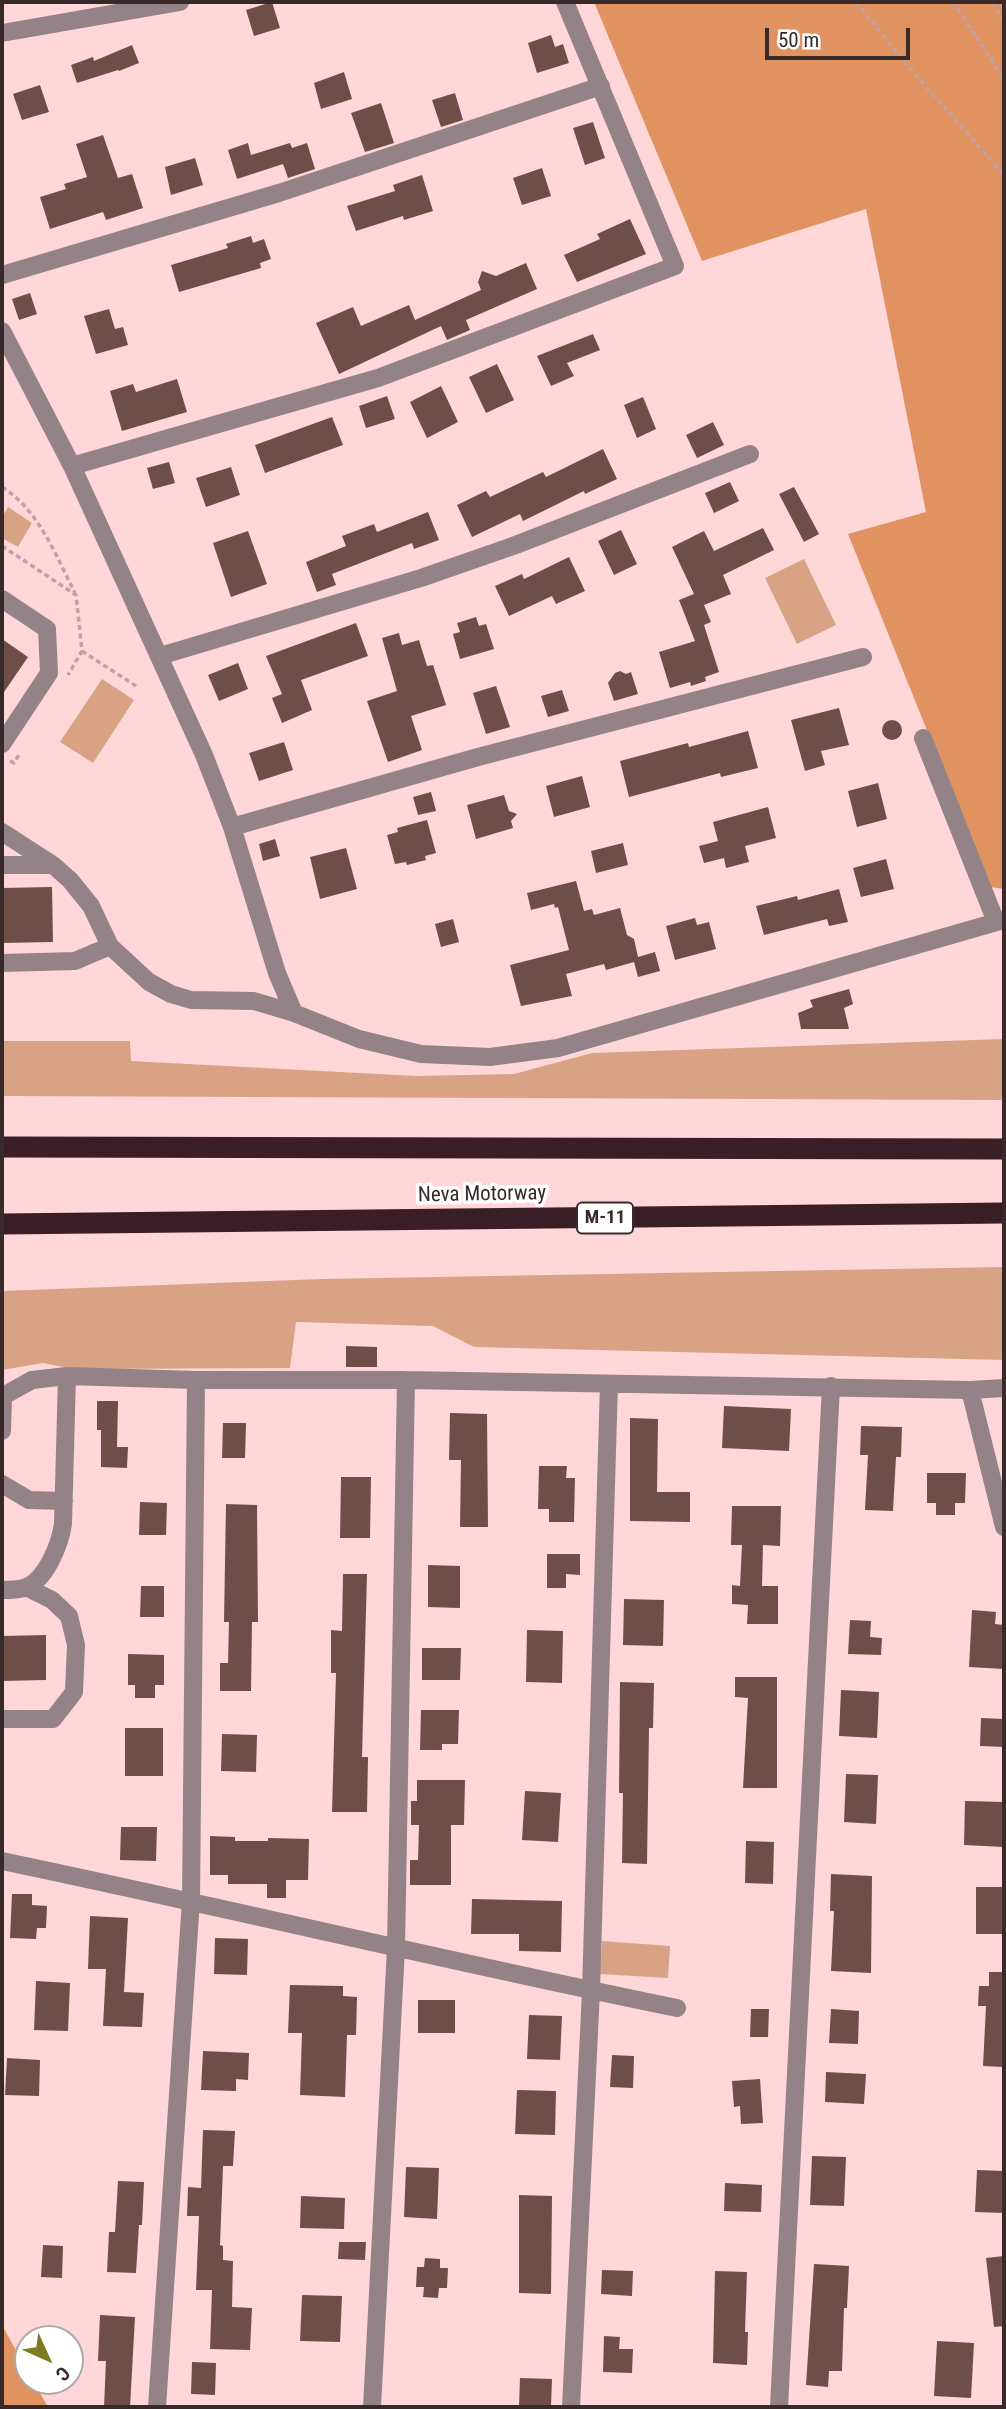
<!DOCTYPE html>
<meta charset="utf-8">
<style>
body{margin:0}
#map{position:relative;width:1006px;height:2409px;overflow:hidden;background:#ffd7d9;font-family:"Roboto Condensed",sans-serif}
canvas{display:block}
.frame{position:absolute;inset:0;border:4px solid #382a2a;pointer-events:none}
.north{position:absolute;left:14px;top:2325px;width:70px;height:70px;box-sizing:border-box;background:#fff;border:2px solid #afaaaa;border-radius:50%;rotate:135deg;font-size:19px;font-weight:700;line-height:28px;text-align:center;color:#382a2a}
.north::after{content:'';display:block;margin:auto;width:24px;height:32px;background:#7d7c23;clip-path:polygon(50% 0,100% 100%,50% 72%,0 100%)}
.scale{position:absolute;left:765px;top:28px;width:145px;height:32px;box-sizing:border-box;border:4px solid #382a2a;border-top:0;padding-left:9px;font-size:21px;line-height:24px;white-space:nowrap;color:#382a2a;-webkit-text-stroke:5px #fff;paint-order:stroke}
</style>
<div id="map">
<canvas width="1006" height="2409"></canvas>
<div class="frame"></div>
<div class="north">С</div>
<div class="scale">50 m</div>
</div>
<script>
const ctx = document.querySelector('canvas').getContext('2d');
ctx.lineJoin = 'round';
function fillPath(path, color) {
  ctx.fillStyle = color;
  ctx.fill(path, 'evenodd');
}
function stroke(path, color, width, dash) {
  ctx.strokeStyle = color;
  ctx.lineWidth = width;
  ctx.lineCap = dash ? 'butt' : 'round';
  ctx.setLineDash(dash || []);
  ctx.stroke(path);
}
function write(font, color, halo, rows, align = 'center') {
  ctx.font = font + ' "Roboto Condensed",sans-serif';
  ctx.lineWidth = 7;
  ctx.setLineDash([]);
  ctx.textBaseline = 'middle';
  ctx.strokeStyle = halo;
  ctx.fillStyle = color;
  for (const [text, x, y, turn = 0] of rows) {
    ctx.save();
    ctx.translate(x, y);
    ctx.rotate((+turn || 0) * Math.PI / 180);
    ctx.textAlign = isNaN(turn) ? turn : align;
    if (halo) ctx.strokeText(text, 0, 0);
    ctx.fillText(text, 0, 0);
    ctx.restore();
  }
}
fillPath(new Path2D(`
 M8,507L32,523L18,547L2,538V517Z
 M804,559L836,625L797,644L765,578Z
 M102,679L134,700L93,763L60,742Z
 M1004,1039V1100L2,1096V1041H130L131,1061L416,1076L514,1074L592,1053Z
 M1004,1267V1360L474,1347L433,1326L296,1322L290,1368L73,1369L43,1363L2,1370V1291L322,1279Z
 M602,1941L670,1946L668,1978L600,1974Z`), '#d7a384');
fillPath(new Path2D(`
 M594,2H1004V889L990,887L848,534L926,512L866,209L702,261Z
 M2,2325L28,2372V2381H33L48,2407H2Z`), '#e09361');
fillPath(new Path2D(`
 M272,2L280,28L254,36L246,10Z
 M551,35L555,47L563,44L569,63L537,73L528,43Z
 M132,45L139,63L119,71L118,70L77,83L71,65L93,57L94,61Z
 M344,72L352,99L321,109L314,83Z
 M40,85L49,112L22,120L13,94Z
 M455,93L463,120L441,127L432,100Z
 M381,103L394,143L365,152L351,113Z
 M593,122L605,158L585,165L573,128Z
 M103,135L118,178L132,174L143,208L106,220L103,212L50,229L40,197L66,189L64,184L87,177L76,144Z
 M248,143L251,155L290,143L292,148L307,143L315,169L288,178L283,164L237,179L228,150Z
 M195,158L203,185L171,195L165,167Z
 M542,168L551,196L522,205L513,178Z
 M422,175L433,211L404,220L403,216L356,231L347,206L395,191L393,185Z
 M630,219L646,254L577,282L564,255L600,239L597,234Z
 M251,236L253,243L264,239L271,259L260,263L261,268L179,292L171,265L228,248L226,244Z
 M526,263L537,289L466,320L470,330L447,340L441,326L339,374L316,323L353,307L361,326L409,305L415,320L481,290L478,282L482,271L496,276Z
 M30,293L37,314L19,320L12,299Z
 M109,309L115,329L123,327L128,345L96,354L84,316Z
 M593,334L600,350L567,363L574,376L551,386L537,356Z
 M497,364L514,400L486,413L469,377Z
 M177,379L187,412L122,431L110,391L133,384L136,392Z
 M441,386L458,422L427,438L410,402Z
 M387,396L395,419L366,428L359,406Z
 M643,397L656,429L637,438L624,405Z
 M332,417L343,445L265,473L255,445Z
 M713,422L724,445L697,458L686,435Z
 M603,449L617,479L585,494L584,491L523,521L520,514L472,537L457,505L486,491L490,497L543,472L546,477Z
 M169,462L175,483L153,489L147,468Z
 M231,467L240,495L206,507L196,478Z
 M730,482L739,501L714,513L705,493Z
 M794,487L819,534L804,542L779,494Z
 M428,512L439,540L414,549L412,543L332,574L336,585L317,592L306,562L346,546L342,536L374,524L377,532Z
 M763,528L774,550L723,575L731,594L704,605L711,622L704,625L719,672L705,677L706,681L691,686L690,682L670,688L659,652L695,641L679,600L694,594L672,547L704,531L714,551Z
 M621,530L637,564L614,575L598,541Z
 M248,531L267,584L231,597L213,543Z
 M569,557L585,591L556,604L552,596L509,616L495,586L522,574L524,579Z
 M476,617L479,626L486,624L494,649L460,659L453,634L460,632L457,623Z
 M356,623L368,656L301,680L312,710L282,723L272,698L282,694L266,656Z
 M399,633L402,645L419,640L427,666L433,665L446,705L411,716L422,750L388,762L367,701L397,691L382,638Z
 M2,639L28,657L2,695Z
 M238,663L248,689L219,701L208,675Z
 M620,671L626,674L631,672L638,694L614,701L608,683L615,673Z
 M496,686L510,727L486,734L473,693Z
 M562,690L569,711L548,717L541,696Z
 M839,708L849,745L821,751L825,765L805,771L791,720Z
 M882 730a10 10 0 1 1 20 0a10 10 0 1 1-20 0Z
 M748,731L758,768L721,777L720,773L629,797L620,761L688,743L689,747Z
 M284,742L293,770L259,781L249,753Z
 M582,776L590,807L554,817L546,786Z
 M878,783L887,819L857,827L848,791Z
 M431,792L436,811L418,815L413,797Z
 M504,795L509,811L517,814L511,821L513,828L476,839L467,805Z
 M768,807L776,838L745,846L749,862L726,868L724,858L704,863L699,846L718,841L713,822Z
 M427,820L436,853L425,856L426,860L407,865L406,862L395,864L387,835L398,832L397,828Z
 M275,839L280,856L263,861L259,844Z
 M623,843L628,865L596,873L591,851Z
 M346,848L357,889L320,899L310,857Z
 M886,859L894,889L861,897L853,868Z
 M576,881L584,911L592,909L594,915L620,908L627,935L634,939L638,957L655,952L660,971L638,977L634,962L606,970L604,964L566,974L572,996L521,1006L510,965L569,950L558,907L555,908L554,904L531,910L527,893Z
 M52,887L53,942L2,943V888Z
 M839,889L848,922L829,926L827,919L764,935L756,906L797,896L798,900Z
 M695,918L697,925L709,922L716,949L675,960L666,926Z
 M453,919L459,942L441,947L435,924Z
 M849,989L853,1004L844,1008L849,1029H801L798,1013L813,1007L810,1000Z
 M346,1346L377,1347V1367H346Z
 M97,1401H118L117,1447H128L127,1468L101,1467V1430H97Z
 M724,1406L791,1409L789,1451L722,1448Z
 M450,1413L487,1414L488,1527H460L461,1460H449Z
 M630,1418L658,1419L657,1492H690V1522L630,1521Z
 M223,1423H246L245,1458H222Z
 M861,1426L902,1427L901,1457H896L893,1511L865,1510L868,1455H860Z
 M539,1466H567L566,1478H575L574,1522H549V1509H538Z
 M927,1473H966L965,1503H955V1515H936V1503H927Z
 M341,1477H371L370,1538H340Z
 M140,1502L167,1503L166,1535H139Z
 M226,1504L257,1505L258,1622H252L251,1691H220V1663H228L229,1622H224Z
 M732,1506H781L780,1546L763,1545L762,1586H778V1624H747L748,1605L732,1604V1585L740,1586L742,1545H731Z
 M547,1554H580V1575L566,1574V1588H547Z
 M428,1565L460,1566V1608L428,1607Z
 M343,1574H367L362,1757H368L367,1812H332L336,1673H331V1630L342,1631Z
 M141,1586H164V1617H140Z
 M624,1599L664,1600L663,1646L623,1645Z
 M972,1610L996,1612L995,1624L1004,1625V1669L969,1667Z
 M850,1620L871,1621L870,1637L882,1638L881,1655L848,1654Z
 M527,1630L563,1631L562,1683L526,1682Z
 M46,1635V1680L2,1681V1636Z
 M422,1648H461L460,1680H422Z
 M128,1654L164,1655V1685H155V1698H135V1685H128Z
 M735,1677H777V1788H743L748,1698L735,1697Z
 M620,1682L654,1683L653,1728H649L647,1864L622,1863L623,1793H619Z
 M841,1690L879,1692L877,1738L839,1736Z
 M421,1710H459L458,1744H442V1750H420Z
 M981,1718L1004,1719V1747L980,1746Z
 M125,1728H163V1776H125Z
 M222,1734L257,1735L256,1772L221,1771Z
 M846,1774L878,1775L876,1824L844,1822Z
 M417,1780H465L464,1825H451V1885H410V1860H418L419,1825H411V1801H417Z
 M525,1791L561,1793L558,1842L522,1840Z
 M965,1801L1004,1802V1847L964,1845Z
 M121,1827H157L156,1861L120,1860Z
 M210,1836L235,1837V1841H268V1838L309,1839L308,1880H286V1898H267V1884H228V1875H210Z
 M746,1841L774,1842L773,1884L745,1883Z
 M831,1874L872,1876L871,1973L831,1971L834,1911H830Z
 M976,1887H1004V1934H976Z
 M12,1894H32V1905L47,1906L46,1928H37L36,1939L10,1938Z
 M472,1899L562,1901L561,1952L519,1951V1934H471Z
 M90,1916L128,1918L124,1992L144,1993L142,2027L103,2026L106,1969H88Z
 M215,1938L248,1939L247,1975L214,1974Z
 M989,1972H1004V2067L983,2066L986,2006H978L979,1986H989Z
 M36,1981L70,1983L68,2031L34,2030Z
 M290,1985L343,1986V1996L357,1997L356,2035H347L345,2097L300,2095L302,2033H288Z
 M418,2000H455V2033H418Z
 M751,2009H769L768,2037H750Z
 M831,2009L859,2011L858,2044L829,2043Z
 M529,2015L562,2016L560,2060L527,2059Z
 M203,2051L249,2053L248,2080L236,2079V2091L201,2090Z
 M612,2055L634,2056L633,2088L610,2087Z
 M7,2058L40,2060L39,2096L5,2095Z
 M826,2072L866,2074L864,2104L825,2102Z
 M760,2079L763,2123L741,2124L740,2106L734,2107L732,2081Z
 M517,2090L556,2091L555,2135L515,2134Z
 M203,2130L235,2131L233,2166H223L220,2245L223,2246V2260L233,2261L232,2307L252,2308L250,2350L210,2349L212,2290H196L199,2216H187L188,2187L201,2188Z
 M812,2156L846,2157L844,2206L810,2205Z
 M406,2167L439,2168L437,2219L404,2217Z
 M977,2170L1004,2171V2213L975,2212Z
 M118,2181L144,2182L142,2225H139L136,2273L107,2272L109,2232H115Z
 M725,2183L762,2185L761,2212L724,2211Z
 M519,2195L552,2196L551,2294L519,2293Z
 M301,2196L345,2198L344,2229L300,2228Z
 M339,2242H366L365,2260L338,2259Z
 M43,2245L63,2246L62,2278L41,2277Z
 M1004,2256V2326L994,2327L986,2258Z
 M425,2258L440,2259V2268H448L447,2288H439L438,2298L423,2297L424,2287H416L417,2267H424Z
 M814,2264L849,2266L847,2308H844L842,2371H829L828,2387L806,2385Z
 M602,2270L633,2271L632,2296L601,2294Z
 M715,2271L747,2272L745,2332H748L747,2365L713,2363Z
 M302,2295L342,2296L340,2342L300,2341Z
 M100,2315L135,2317L130,2407H104L106,2361H98Z
 M604,2336L620,2337L619,2349H633L632,2373L603,2372Z
 M937,2341L974,2343L971,2398L934,2396Z
 M192,2362L216,2363L215,2395L191,2394Z
 M520,2378L552,2379L551,2407H519Z`), '#6e4f48');
stroke(new Path2D(`
 M856,2L907,65L1004,175
 M953,2L1004,79
 M992,2L1004,22
 M2,487C39,510 56,556 75,593
 M2,546L76,595L82,651L68,675
 M82,651L139,688
 M10,761L14,763L20,753`), '#c1a1a3', 3.5, [5, 3.5]);
stroke(new Path2D(`
 M2,33L180,2
 M2,275L279,193L601,86
 M2,331L72,466L204,755L232,827L277,973L294,1013
 M72,466L378,378L675,266L565,2
 M2,599L47,629L49,673L2,744
 M160,656L421,578L513,546L750,454
 M923,738L996,922
 M232,827L478,757L863,657
 M2,832L53,865L70,880L91,906L110,946L149,982L171,994L191,1000L254,1001L294,1013L359,1039L421,1054L490,1057L558,1048L1004,920
 M2,865H53
 M2,963L75,961L110,946
 M970,1390L1004,1527
 M2,1431L3,1396L32,1380L67,1376
 M2,1484L29,1500L64,1501
 M2,1590C9,1590 17,1590 24,1588C46,1581 60,1544 63,1524L67,1376L196,1380H406L970,1390L1004,1388
 M2,1719H53L74,1692L76,1645L69,1616L52,1600L26,1587
 M2,1861C227,1908 451,1962 677,2008
 M157,2407L191,1900L196,1380
 M372,2407L396,1948L406,1380
 M571,2407L591,1991L609,1384
 M779,2407L831,1386`), '#938388', 18);
stroke(new Path2D(`
 M2,1147L1004,1149
 M2,1224L1004,1213`), '#391e28', 21);
for (const [x, y, w] of [
 [605,1218,56]
]) {
  const box = new Path2D();
  box.roundRect(x - w / 2, y - 15.5, w, 31, 5);
  ctx.fillStyle = '#fff';
  ctx.fill(box);
  stroke(box, '#382a2a', 2);
}
write('bold 19px', '#382a2a', null, [
 ["М-11",605,1218]
]);
write('21px', '#382a2a', '#fff', [
 ["Neva Motorway",482,1195,-1]
]);
</script>
